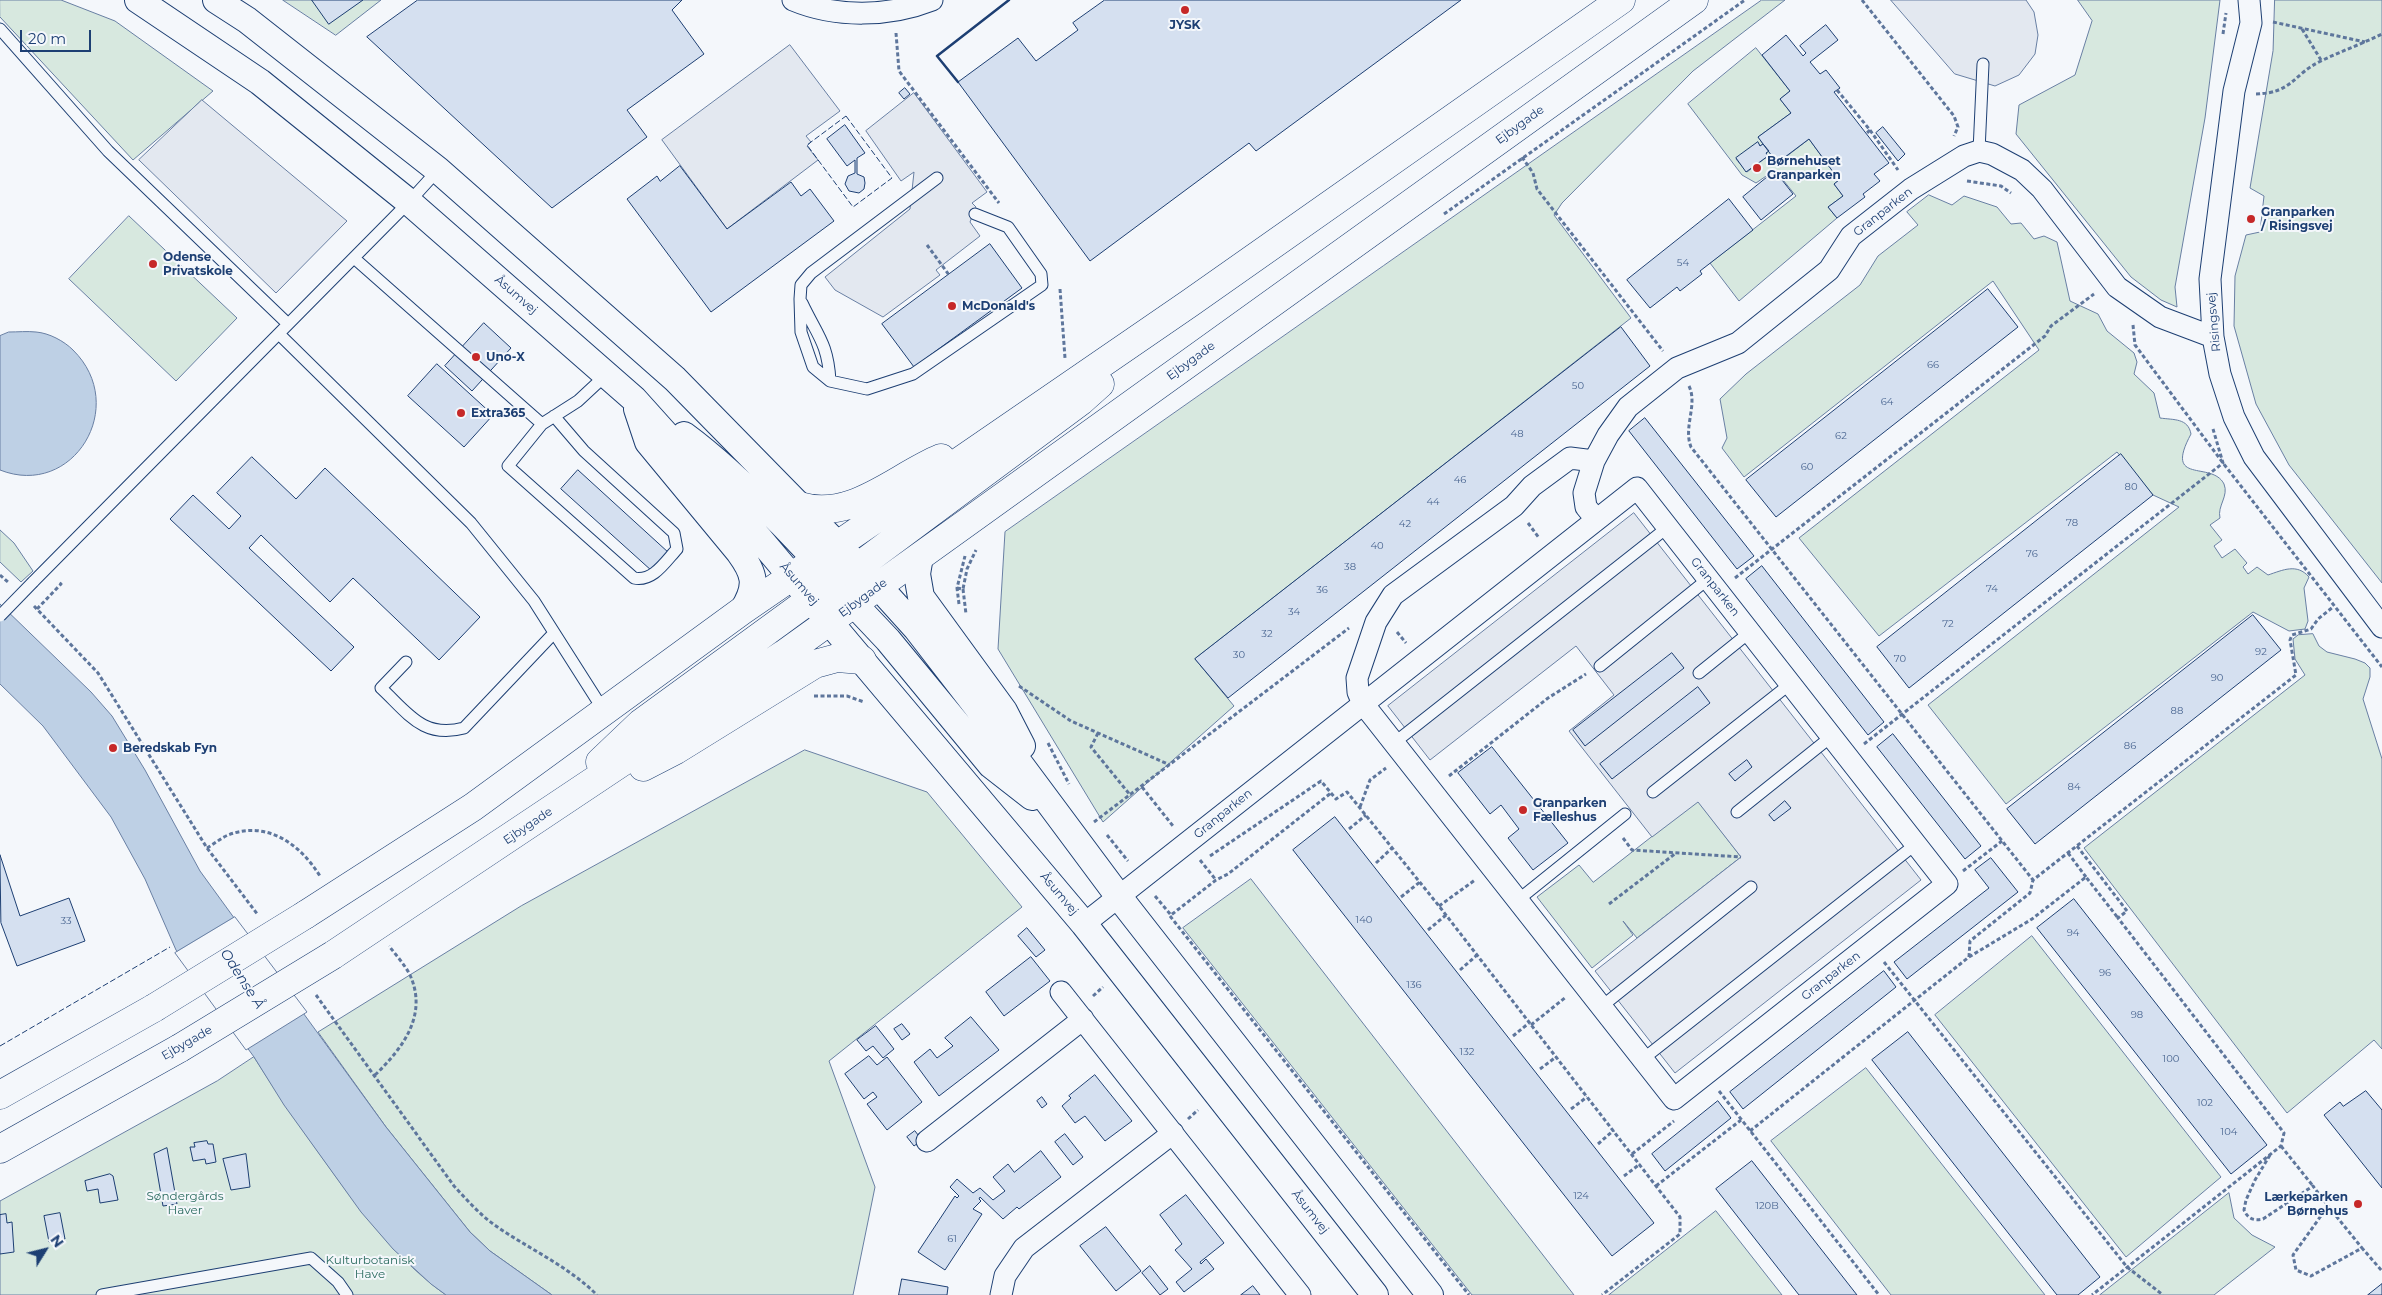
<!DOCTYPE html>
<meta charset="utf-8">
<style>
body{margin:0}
#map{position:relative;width:2382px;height:1295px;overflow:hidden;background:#f4f7fb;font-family:Montserrat,sans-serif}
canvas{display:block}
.north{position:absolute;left:20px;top:1225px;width:50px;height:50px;-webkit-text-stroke:4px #f4f7fb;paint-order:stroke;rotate:54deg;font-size:14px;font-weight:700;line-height:20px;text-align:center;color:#1d3f73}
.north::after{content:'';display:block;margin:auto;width:18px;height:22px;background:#1d3f73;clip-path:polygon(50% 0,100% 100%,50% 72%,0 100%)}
.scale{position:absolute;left:20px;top:30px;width:71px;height:22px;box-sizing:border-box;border:2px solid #1d3f73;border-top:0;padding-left:6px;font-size:15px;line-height:18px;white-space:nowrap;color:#1d3f73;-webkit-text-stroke:4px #f4f7fb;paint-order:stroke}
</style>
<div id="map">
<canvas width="2382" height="1295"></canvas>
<div class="north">N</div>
<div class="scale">20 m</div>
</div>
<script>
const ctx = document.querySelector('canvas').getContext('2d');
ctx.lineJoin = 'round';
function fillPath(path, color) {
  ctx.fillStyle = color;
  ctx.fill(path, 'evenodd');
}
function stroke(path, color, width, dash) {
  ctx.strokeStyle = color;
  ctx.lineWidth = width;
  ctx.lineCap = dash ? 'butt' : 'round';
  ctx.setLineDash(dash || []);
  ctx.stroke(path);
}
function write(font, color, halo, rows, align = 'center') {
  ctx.font = font + ' Montserrat,sans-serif';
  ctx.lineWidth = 4;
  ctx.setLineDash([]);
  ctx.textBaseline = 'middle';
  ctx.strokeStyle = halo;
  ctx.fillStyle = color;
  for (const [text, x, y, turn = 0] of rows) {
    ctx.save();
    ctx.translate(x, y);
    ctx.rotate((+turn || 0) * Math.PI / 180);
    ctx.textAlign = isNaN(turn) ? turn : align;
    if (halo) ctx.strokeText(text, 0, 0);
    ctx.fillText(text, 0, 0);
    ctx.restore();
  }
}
const green = new Path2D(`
 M0,0H61L115,21L213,91L133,160L0,17Z
 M283,0H381L336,35Z
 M1762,0H1785L1693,71L1562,203L1554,215L1631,318L1195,659L1234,706L1103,822L998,649L1005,532Z
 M2078,0H2220L2205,118L2175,287L2177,307L2161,300L2131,277L2016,134L2019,105L2075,75L2092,21Z
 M2275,0H2382V583L2289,465L2256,404L2234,326L2235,276L2246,235L2260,232L2264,196L2250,188L2273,51Z
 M1756,48L1790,91L1780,99L1791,113L1758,137L1763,144L1760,146L1758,143L1736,159L1747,172L1768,156L1766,153L1769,151L1778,163L1809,139L1839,180L1834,184L1843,196L1828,207L1837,218L1739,301L1710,263L1796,196L1775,170L1756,183L1742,175L1688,104Z
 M1929,195L1952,205L1964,196L1997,207L2011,224L2021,223L2034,239L2044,236L2057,242L2070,301L2098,314L2107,331L2134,353L2137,362L2134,374L2154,393L2160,418C2174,420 2188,418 2191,434C2163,486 2212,460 2224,484C2229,496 2217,506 2220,518L2210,525L2222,540L2214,546L2222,558L2235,549L2247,563L2243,567L2248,574L2257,567L2268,575C2283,570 2297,563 2309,577L2304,588L2308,621L2305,629L2289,631L2253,612L2006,804L1928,705L2179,507L2153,495L2117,452L1879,636L1799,538L2039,350L1993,281L1744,477L1722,448L1727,438L1720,399L1746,374L1860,285L1878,256L1918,225L1907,212Z
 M129,216L237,318L176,381L69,279Z
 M0,530L14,543L33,571L21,582L0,562Z
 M2313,634L2319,646L2327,652L2355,659L2365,663L2370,668V677L2363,699L2382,759V1049L2374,1040L2287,1113L2084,848L2305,675L2295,659L2293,639L2298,635Z
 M805,750L927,792L1022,907L829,1061L875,1187L853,1295H552L490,1251L470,1232L386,1127L318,1032L521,906Z
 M1698,801L1741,857L1637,938L1623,921L1633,935L1592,968L1537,897L1579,865L1593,882Z
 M1251,879L1574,1295H1472L1183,928Z
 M2032,936L2221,1177L2126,1257L1935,1015Z
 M254,1057C278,1095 303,1131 329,1167C363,1214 398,1261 446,1295H0V1201L217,1081Z
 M1866,1068L2045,1295H1891L1771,1141Z
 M2229,1193L2234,1218L2252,1235L2275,1247L2214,1295H2100Z
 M1716,1211L1782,1295H1609Z`);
fillPath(green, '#d7e8df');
stroke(green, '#687fa3', 1);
const parking = new Path2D(`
 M1891,0H2026L2034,12L2038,35L2035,54L2019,75L1995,86L1955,74Z
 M790,45L840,111L806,136L811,142L807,146L818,160L727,229L662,140Z
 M914,93L987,192L972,203L976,207L970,222L980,236L936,270L940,275L883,317L835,290L825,277L910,209L914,172L901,181L866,131Z
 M202,100L347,221L276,293L139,160Z
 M1634,513L1921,880L1675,1073L1595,971L1741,857L1698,802L1652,837L1569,731L1614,695L1576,646L1430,760L1388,706Z`);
fillPath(parking, '#e3e8f0');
stroke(parking, '#687fa3', 1);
const water = new Path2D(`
 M9,332C18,332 27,331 36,332C49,333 64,341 73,350C130,406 73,499 0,470V336Z
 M0,604L91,692L112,716L145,770L200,871L386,1127L470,1232L490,1251L552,1295H446L431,1284L393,1249L361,1212L284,1105L254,1057L176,950L145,879L111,817L43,726L0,684Z`);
fillPath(water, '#bed0e5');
stroke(water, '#687fa3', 1);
const pier = new Path2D(`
 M235,917L307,1012L246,1050L175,953Z`);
fillPath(pier, '#f4f7fb');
stroke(pier, '#687fa3', 1);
const building = new Path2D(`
 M312,0H363L329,24Z
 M418,0H682L672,10L704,54L627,110L647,137L552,208L367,37Z
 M1105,0H1461L1256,151L1249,143L1090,261L958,82L1018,38L1036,61L1078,30L1073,23Z
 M1826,25L1838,40L1810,62L1820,74L1826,70L1840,88L1834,92L1889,163L1874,174L1880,181L1863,194L1865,197L1837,218L1828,207L1843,196L1834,184L1839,180L1809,139L1777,163L1758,137L1791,113L1780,99L1790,91L1762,55L1786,35L1803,56L1806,53L1800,46Z
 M905,88L910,94L904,99L899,93Z
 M845,125L865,153L857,158V174L864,177L865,183L864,189L859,193L849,191L845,184L848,176L855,173V160L847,166L827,139Z
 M1883,127L1905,154L1898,161L1876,133Z
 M1758,142L1760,146L1763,144L1769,151L1766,153L1768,156L1746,172L1736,158Z
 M680,166L727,229L791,182L801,196L810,189L834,221L711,312L627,199L657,176L660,181Z
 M1775,171L1793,194L1761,220L1743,197Z
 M1729,199L1753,230L1700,271L1702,274L1680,291L1677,287L1650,308L1627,280Z
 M990,244L1022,288L914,367L882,324Z
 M1988,289L2018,327L1776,517L1746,480Z
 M484,323L511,348L472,391L445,366Z
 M1621,327L1650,366L1228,698L1195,659Z
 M437,364L493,415L464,447L408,396Z
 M1645,418L1754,556L1737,569L1629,431Z
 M2121,454L2153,495L1909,688L1877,647Z
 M252,457L296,499L325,468L480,617L439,660L353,578L330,602L261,535L249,548L354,647L331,671L170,519L193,495L229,529L241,516L217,493Z
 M578,470L669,553L652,571L561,489Z
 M1762,566L1884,722L1868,735L1746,579Z
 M2253,615L2281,650L2035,844L2007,809Z
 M1672,653L1684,668L1585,746L1573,730Z
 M1698,687L1710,703L1612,779L1600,764Z
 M1893,734L1981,846L1965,859L1877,747Z
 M1492,747L1568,843L1533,870L1508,838L1519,829L1501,805L1490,814L1458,773Z
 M1747,760L1752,767L1735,781L1729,774Z
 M1785,801L1791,808L1774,821L1769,815Z
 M1335,817L1654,1223L1612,1256L1293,850Z
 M0,855L20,916L69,898L85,941L17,966L1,923Z
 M1991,858L2018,892L1907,979L1894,962L1989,888L1975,870Z
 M2074,899L2267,1145L2231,1174L2037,928Z
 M1027,928L1045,950L1036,957L1018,936Z
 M1031,957L1050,981L1004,1016L986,992Z
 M1884,971L1896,987L1743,1109L1730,1092Z
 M971,1017L999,1050L939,1096L914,1062L930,1049L937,1058L953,1046L945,1038Z
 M902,1024L910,1034L902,1040L894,1029Z
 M876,1026L894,1049L883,1058L873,1046L866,1051L857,1040Z
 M1908,1032L2100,1277L2078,1295H2057L1872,1060Z
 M869,1056L877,1065L887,1057L922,1102L887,1130L867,1104L877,1097L873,1092L864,1099L845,1074Z
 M1095,1075L1132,1121L1105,1141L1085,1116L1075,1123L1062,1106L1071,1098L1069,1096Z
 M2366,1091L2382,1110V1188L2324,1115L2340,1102L2343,1106Z
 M1042,1097L1047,1104L1042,1108L1037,1101Z
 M1718,1101L1731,1118L1665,1171L1652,1154Z
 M915,1131L922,1140L914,1146L907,1137Z
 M1065,1134L1083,1157L1073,1165L1055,1142Z
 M207,1141L208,1144H213L216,1162L206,1164L205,1159L193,1161L190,1147H195L194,1143Z
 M167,1148L177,1204L163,1206L154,1154Z
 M1041,1151L1061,1177L1019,1209L1017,1207L1003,1219L980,1197L979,1199L981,1201L973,1209L982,1214L945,1270L918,1252L955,1196L957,1198L959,1196L950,1187L957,1179L973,1193L980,1188L993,1200L1005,1191L993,1177L1008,1164L1014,1172Z
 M246,1154L250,1187L231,1190L223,1159Z
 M1752,1161L1857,1295H1799L1716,1189Z
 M110,1174L113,1176L118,1200L100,1203L98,1189L87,1191L85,1181Z
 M1186,1195L1224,1243L1200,1262L1201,1264L1206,1259L1214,1269L1184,1292L1176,1282L1192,1269L1175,1250L1182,1244L1160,1215Z
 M60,1213L65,1239L49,1242L44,1216Z
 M6,1214L7,1223L12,1222L14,1252L0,1254V1215Z
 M1106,1227L1141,1271L1116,1291L1080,1246Z
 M1150,1266L1168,1289L1160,1295L1142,1273Z
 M902,1279L948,1287L947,1295H899Z
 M2382,1284V1295H2368Z
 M1253,1286L1260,1295H1241Z`);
fillPath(building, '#d5e0f0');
stroke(building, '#1d3f73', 1);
const service = new Path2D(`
 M0,29L108,151L288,324
 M1979,151L1983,64
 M937,178L811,273L801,285L800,299L801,332L813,367L830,381L867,389L913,374L1042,285L1041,274L1008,227L975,214
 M354,258L542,424L578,401L607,374
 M802,303C817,335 828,343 830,381
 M279,334L471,523L534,601L604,711
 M542,424L508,466L634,578C653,582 665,562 677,549L674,533L584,451L554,416
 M33,582L409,202L438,170
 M406,662L381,688C408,713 423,739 464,728L554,633
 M1600,666L1708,579
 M1699,673L1750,632
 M1394,743L1668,527
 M1653,792L1790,684
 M1737,812L1832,736
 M1518,900L1625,814
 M1601,1007L1751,887
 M1643,1059L1916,844
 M102,1295L311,1258L338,1282L347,1295`);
const minor = new Path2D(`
 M793,0C836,18 889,17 932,0
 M2249,0L2251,23L2234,91L2210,279L2213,337L2220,374L2234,417L2254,457L2382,627
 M1596,519L1586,507L1584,493L1594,461L1608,435L1628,407L1677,368L1738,343L1829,270L1851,236L1911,189L1964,156L1979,151L1992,154L2022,170L2042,189L2117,287L2160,317L2213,337
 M1084,924L1637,488L1947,884L1674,1099L1372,715L1363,704L1358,692L1357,678L1376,622L1393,595L1514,506L1532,486L1570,458L1594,461
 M1061,992L1300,1295
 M927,1141L1083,1019
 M1001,1295L1005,1276L1024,1248L1173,1133`);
const tertiary = new Path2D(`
 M138,0L260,82L409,202L634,399L758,537L1084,924L1375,1295
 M216,0L247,20L438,170L675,379L879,587L916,628L991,725L1119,897L1430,1295
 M637,409L648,442L739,552C755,574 758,585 743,610
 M684,435C718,460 749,490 778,520C797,538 811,558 833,572
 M920,556L917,574L921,597L1004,711L1022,746
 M837,590L854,604L888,640L991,765L1032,797`);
const secondary = new Path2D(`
 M799,506C852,522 895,477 941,458
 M830,621L838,591L859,566L1081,401L1100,384
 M600,762L641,723L811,599L833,572L836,560
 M643,767L676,750L815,664L837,658L862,660
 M305,915L473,807L743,610L1190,303L1621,0
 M333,955L784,654L1694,0
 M0,1095L154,1008
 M0,1149L180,1048`);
stroke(service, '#1d3f73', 13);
stroke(minor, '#1d3f73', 23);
stroke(tertiary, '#1d3f73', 28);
stroke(secondary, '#1d3f73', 29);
stroke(new Path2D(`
 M1862,0L1954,116L1958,127L1954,136
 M2273,22L2365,42
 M2302,29L2321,60
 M896,33L899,71L999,203
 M2223,34L2226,13
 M1837,90L1870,130L1866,134
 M2256,94C2293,93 2293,74 2321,61C2341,51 2362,44 2382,34
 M1870,130L1898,170
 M1522,157L1533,173L1537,189L1663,351
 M1967,181L2001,186L2011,193
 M1444,214L1745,0
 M927,245L949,275
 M1060,289L1065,358
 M2133,325L2135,345L2223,463L2382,667
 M1689,386C1698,405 1683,427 1691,447L2033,880
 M1528,523L1539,538
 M0,575L9,583
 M1735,578L2045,336L2051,326L2094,294
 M957,588L963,589L967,569L976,550
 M963,589L966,614
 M959,604L957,588L965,556
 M34,606L98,673L207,848L258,915
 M37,609L61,584L58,582
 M1397,632L1406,643
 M1019,686L1071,721L1170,765
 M814,696H847L864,702
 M1098,733L1091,747L1131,796
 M1048,743L1069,784
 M1864,744L2223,463L2213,429
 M1449,776L1548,698L1586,674
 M1142,787L1173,826
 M1360,807L1370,780L1386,768
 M1094,822L1349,628
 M1349,829L1366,815
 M1107,835L1128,861
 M1623,838L1632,850L1741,857
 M2077,846L2127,911L2118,918L2284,1133L2281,1146L2092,1295
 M207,848C214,844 221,838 228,835C267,820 300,844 320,876
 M2068,853L2086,877
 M1210,856L1321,781L1336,799L1347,792L1439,906L1680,1217V1234L1602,1295
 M1200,860L1216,880
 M1376,863L1392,848
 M1963,871L2002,841
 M1155,896L1171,915L1216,880L1228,874L1331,793
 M1401,897L1420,882
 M1609,904L1676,853
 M1439,906L1475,880
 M1170,916L1469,1295
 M1428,930L1446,915
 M1969,957L2032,919L2086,877L2118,918
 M1884,962L2127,1267L2163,1295
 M1460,970L1477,955
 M316,995L454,1186C467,1200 480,1215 496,1226C529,1249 568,1266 597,1295
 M1093,996L1103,987
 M1531,1025L1566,997
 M1513,1036L1529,1023
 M1540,1069L1556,1057
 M375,1075C403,1048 428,1015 410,975C405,965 396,955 389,946
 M1719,1091L1879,1295
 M1571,1109L1587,1097
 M1188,1119L1198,1110
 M1750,1131L1969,957L1970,941L2030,893L2033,880L2296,675L2290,640L2292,635L2311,629L2318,619L2333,607
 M1598,1144L1614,1130
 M2281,1146L2313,1186
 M1632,1154L1674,1121
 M2270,1155L2255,1180L2246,1200L2244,1210C2248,1219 2254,1221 2263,1219L2313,1186L2328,1206L2293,1255L2296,1270L2311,1276L2362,1248L2382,1271
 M1624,1176L1640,1164
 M1656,1186L1741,1120
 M2328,1206L2362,1248`), '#5e769c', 3, [4, 2.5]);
stroke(service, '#f4f7fb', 11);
stroke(minor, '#f4f7fb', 21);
stroke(tertiary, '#f4f7fb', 26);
stroke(secondary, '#f4f7fb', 28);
const serviceBridge = new Path2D(`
 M0,616L33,582`);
const secondaryBridge = new Path2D(`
 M154,1008L305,915
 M180,1048L333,955`);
stroke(serviceBridge, '#1d3f73', 13, []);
stroke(secondaryBridge, '#1d3f73', 29, []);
stroke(serviceBridge, '#f4f7fb', 11);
stroke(secondaryBridge, '#f4f7fb', 28);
stroke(new Path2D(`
 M846,116L892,178L853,207L807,145Z
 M0,1046L170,947`), '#1d3f73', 1, [6, 2.5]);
stroke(new Path2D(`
 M958,82L937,56L1009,0`), '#1d3f73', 2.5);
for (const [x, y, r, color] of [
 [1185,10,5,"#c62828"],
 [1757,168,5,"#c62828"],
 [2251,219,5,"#c62828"],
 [153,264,5,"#c62828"],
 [952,306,5,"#c62828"],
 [476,357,5,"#c62828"],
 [461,413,5,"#c62828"],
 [113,748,5,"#c62828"],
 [1523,810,5,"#c62828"],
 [2358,1204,5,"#c62828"]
]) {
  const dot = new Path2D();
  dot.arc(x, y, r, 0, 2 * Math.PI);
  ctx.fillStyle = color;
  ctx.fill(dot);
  stroke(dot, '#f4f7fb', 2);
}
write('10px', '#4b6792', null, [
 ["54",1683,263],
 ["66",1933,365],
 ["50",1578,386],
 ["64",1887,402],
 ["48",1517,434],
 ["62",1841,436],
 ["60",1807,467],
 ["46",1460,480],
 ["80",2131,487],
 ["44",1433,502],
 ["78",2072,523],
 ["42",1405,524],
 ["40",1377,546],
 ["76",2032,554],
 ["38",1350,567],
 ["74",1992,589],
 ["36",1322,590],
 ["34",1294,612],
 ["72",1948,624],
 ["32",1267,634],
 ["92",2261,652],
 ["30",1239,655],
 ["70",1900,659],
 ["90",2217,678],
 ["88",2177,711],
 ["86",2130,746],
 ["84",2074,787],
 ["140",1364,920],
 ["33",66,921],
 ["94",2073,933],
 ["96",2105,973],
 ["136",1414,985],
 ["98",2137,1015],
 ["132",1467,1052],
 ["100",2171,1059],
 ["102",2205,1103],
 ["104",2229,1132],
 ["124",1581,1196],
 ["120B",1767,1206],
 ["61",952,1239]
]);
write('bold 12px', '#1d3f73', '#f4f7fb', [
 ["JYSK",1185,25,"center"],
 ["Børnehuset",1767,161],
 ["Granparken",1767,175],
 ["Granparken",2261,212],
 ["/ Risingsvej",2261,226],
 ["Odense",163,257],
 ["Privatskole",163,271],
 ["McDonald's",962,306],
 ["Uno-X",486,357],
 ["Extra365",471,413],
 ["Beredskab Fyn",123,748],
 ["Granparken",1533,803],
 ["Fælleshus",1533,817],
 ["Lærkeparken",2348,1197,"right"],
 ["Børnehus",2348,1211,"right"]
], 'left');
write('12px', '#1d3f73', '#f4f7fb', [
 ["Ejbygade",1520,125,-36],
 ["Granparken",1883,212,-38],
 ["Åsumvej",516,295,41],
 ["Risingsvej",2214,322,-95],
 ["Ejbygade",1191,361,-36],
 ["Åsumvej",799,584,49],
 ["Granparken",1715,587,52],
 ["Ejbygade",863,598,-36],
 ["Granparken",1223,814,-39],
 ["Ejbygade",528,826,-34],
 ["Åsumvej",1059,894,50],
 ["Granparken",1831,976,-38],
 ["Ejbygade",187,1043,-30],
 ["Åsumvej",1310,1212,52]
]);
write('12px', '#2c6c60', '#f4f7fb', [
 ["Søndergårds",185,1196],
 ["Haver",185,1210],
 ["Kulturbotanisk",370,1260],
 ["Have",370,1274]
]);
write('italic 14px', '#1d3f73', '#f4f7fb', [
 ["Odense Å",242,979,57]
]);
</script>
